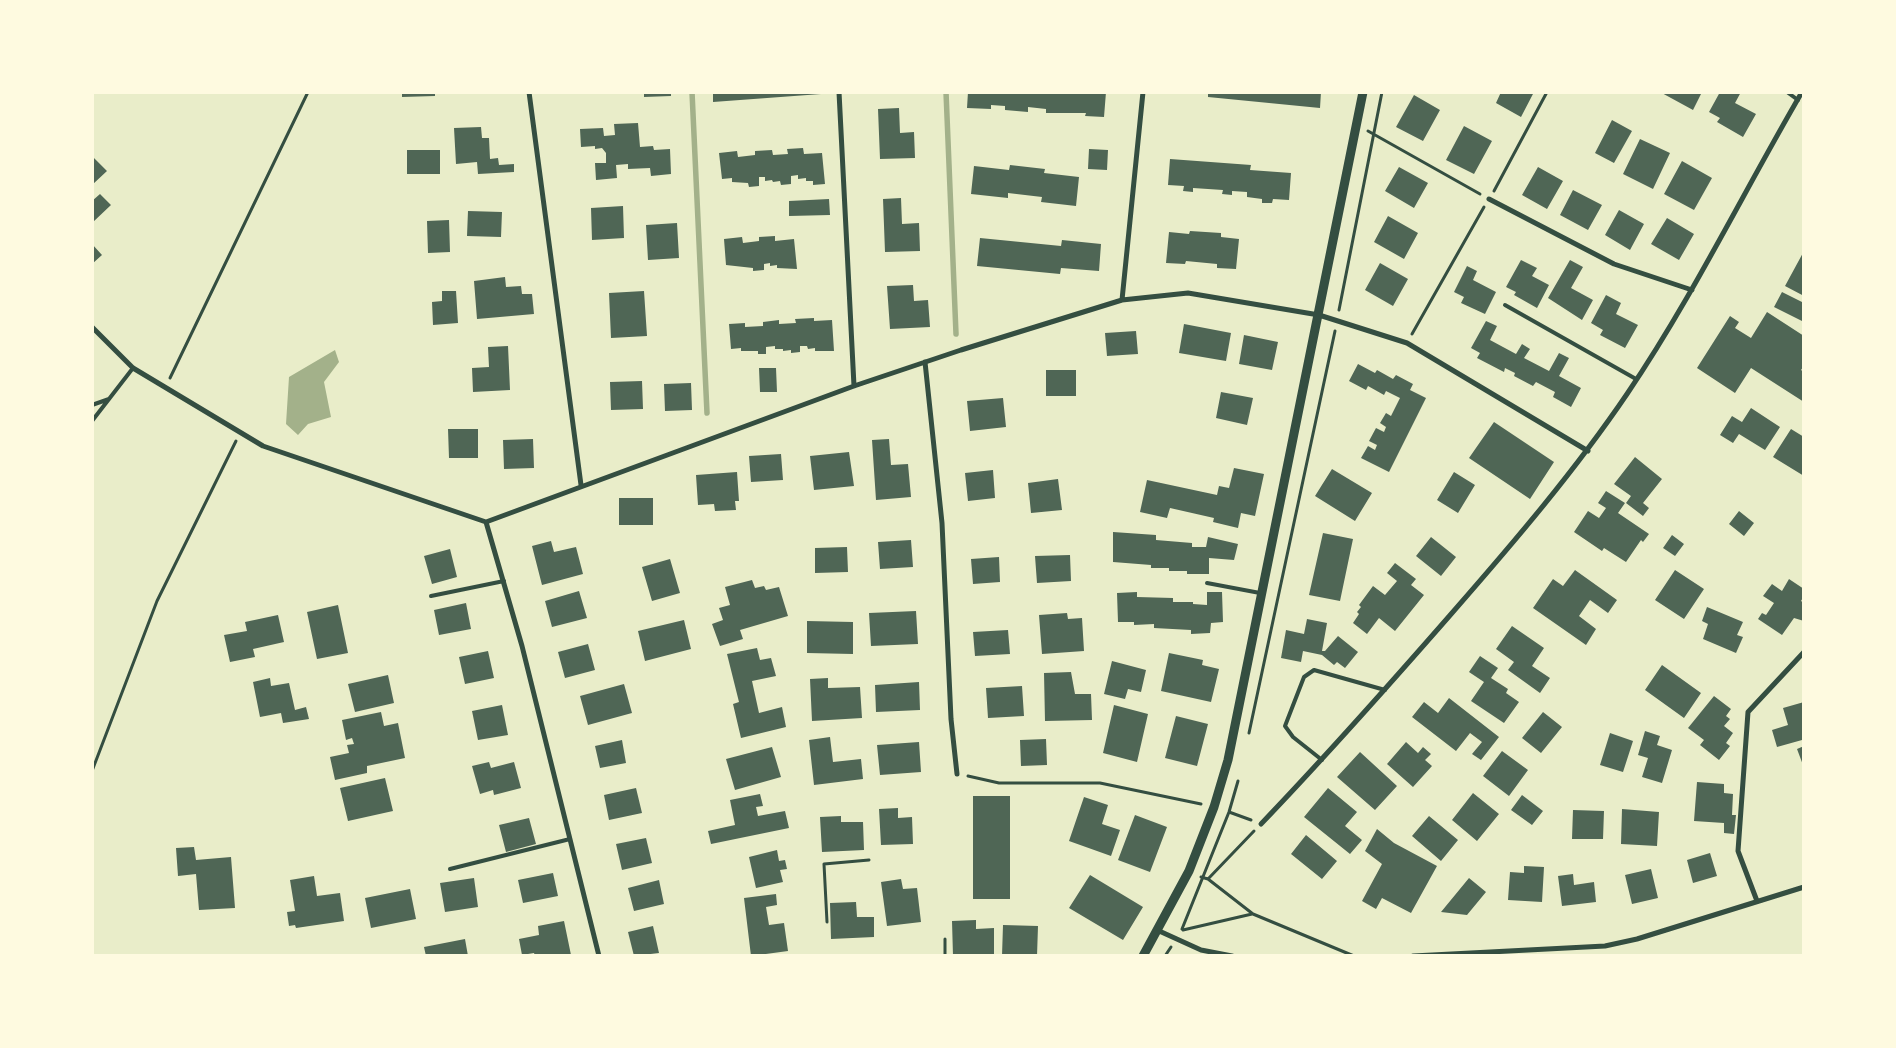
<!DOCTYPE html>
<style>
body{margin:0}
#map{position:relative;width:1896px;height:1048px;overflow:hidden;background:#e9edc9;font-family:"PT Sans Narrow",sans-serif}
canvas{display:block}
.frame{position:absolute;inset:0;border:94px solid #fefae0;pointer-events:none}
</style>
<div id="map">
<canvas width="1896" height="1048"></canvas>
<div class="frame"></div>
</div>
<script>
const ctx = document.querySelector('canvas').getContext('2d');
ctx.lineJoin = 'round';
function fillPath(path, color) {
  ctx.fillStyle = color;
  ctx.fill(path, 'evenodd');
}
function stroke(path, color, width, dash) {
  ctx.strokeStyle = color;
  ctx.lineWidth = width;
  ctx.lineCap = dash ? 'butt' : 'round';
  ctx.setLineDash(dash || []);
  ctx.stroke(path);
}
fillPath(new Path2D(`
 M335,350L339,362L324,382L331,417L308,424L298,435L286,424L289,377Z`), '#a3b18a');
stroke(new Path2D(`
 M692,92L707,413
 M946,92L956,334`), '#a3b18a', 5.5);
fillPath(new Path2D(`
 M402,92H435V96L402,97Z
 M644,92H671V96L644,97Z
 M713,92H820L821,94L713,102Z
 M968,92H1106L1104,117L1085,116L1086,113H1046V109L1028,107V112L1005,110V106L991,105V109L967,108Z
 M1208,92H1321L1320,108L1208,97Z
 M1501,92H1534L1521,117L1496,103Z
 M1660,92H1702L1693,110Z
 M1720,92H1741L1735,103L1756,114L1743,137L1717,122L1720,118L1709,112Z
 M1414,95L1440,110L1423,141L1396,127Z
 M899,108L900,133L914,132L915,158L880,159L878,109Z
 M1612,120L1632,131L1614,163L1595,153Z
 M638,123L640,147L653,146L654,150L670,149L671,174L651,176L650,168L628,169V164L616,165L617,178L596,180L595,163H606V153L602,148L595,149V146L581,147L580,129L603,128L604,136L615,135L614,124Z
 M1464,126L1492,141L1474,174L1446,160Z
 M481,127L482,138H489L490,159L498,158L499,165L514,164V172L478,174L477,162L456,164L454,128Z
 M1640,139L1670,153L1653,189L1623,174Z
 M803,148L804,154L822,153L825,184L813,185V181H806V178L798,179V175L791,176V184L781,185L780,181L773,182L772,180L765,181V177H759V186L749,187L748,183L732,182V178L722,179L719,153L737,151L738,157L755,155V151L772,150L773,155L788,154L787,149Z
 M1089,149L1108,150L1107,170L1088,169Z
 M407,150H440V174H407Z
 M92,156L107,171L92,185Z
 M1170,159L1251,165L1250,170L1291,173L1289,200L1273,199L1272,203H1262V199L1247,197V192L1232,191V195L1222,194L1223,190L1193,188V192L1183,191L1184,186L1168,185Z
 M1682,161L1712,178L1694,210L1664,194Z
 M1010,165L1045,169L1044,173L1079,177L1076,206L1041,202L1042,197L1008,193V198L971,194L974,166L1009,170Z
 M1399,167L1428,183L1414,208L1385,191Z
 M1538,167L1563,181L1547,209L1522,195Z
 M1573,190L1602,205L1588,230L1560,215Z
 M100,194L111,205L92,223V201Z
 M901,198L902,224L919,223L920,251L885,252L883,199Z
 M829,199L830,215L789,216V201Z
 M623,206L624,238L592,240L591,208Z
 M1619,210L1644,224L1630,250L1605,235Z
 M468,211L502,212L501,237L467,236Z
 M1388,216L1418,233L1404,259L1374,242Z
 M1667,218L1694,234L1679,260L1651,244Z
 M449,220L450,252L428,253L427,221Z
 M677,223L679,258L648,260L646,225Z
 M1190,231L1221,233V237L1239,239L1236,269L1217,268V264L1186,261L1185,264L1166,263L1169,232L1189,234Z
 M775,236V241L794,239L797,269L777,268V265L770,266V263L764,264V270L753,271V268L726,265L724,239L742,237L743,243L759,241V237Z
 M980,238L1061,246L1062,240L1101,244L1099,271L1061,268L1060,274L977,266Z
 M92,244L102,255L92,264Z
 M1804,251V296L1785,286Z
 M1521,260L1537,268L1532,276L1549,285L1537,308L1514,295L1516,292L1506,287Z
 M1570,260L1583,267L1571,288L1593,300L1582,320L1548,298Z
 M1380,263L1408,279L1393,306L1365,290Z
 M1467,266L1477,271L1473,280L1496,292L1485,314L1461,303L1464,297L1454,292Z
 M505,277L506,287L521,286L522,294H532L534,314L477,319L474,281Z
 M913,285L914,301L928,300L930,327L890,329L887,286Z
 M442,291H456L458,323L433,325L432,302L442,301Z
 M644,291L647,336L611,338L609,293Z
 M1782,292L1804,303V322L1774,307Z
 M1606,295L1621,303L1616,314L1638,325L1625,348L1600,335L1603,330L1591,323Z
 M1767,312L1804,336V366L1801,370L1804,372V402L1751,368L1735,393L1697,368L1730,316L1739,322L1735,328L1751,338Z
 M814,318V321L832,320L834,351H815V348L808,349L807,346H800V352L791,353V350L783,351V349H775V346L766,347V354H758V351H741V348L731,349L729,324L745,323V327L763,326V322L779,320V324L796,323L795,319Z
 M1486,321L1497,326L1490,340L1516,354L1522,344L1530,349L1524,358L1549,371L1559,353L1569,358L1559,376L1581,388L1571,407L1553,397L1555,392L1536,382L1533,386L1514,376L1515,373L1505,368L1504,372L1477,358L1480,353L1471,348Z
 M1184,324L1231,333L1226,361L1179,353Z
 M1136,331L1138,354L1107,356L1105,333Z
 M1244,335L1278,342L1272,370L1239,364Z
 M508,346L510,390L473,392L472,368L489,367L488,347Z
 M1358,364L1375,373L1377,370L1393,379L1396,375L1413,384L1410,390L1426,398L1389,472L1361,458L1368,446L1375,450L1377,445L1369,441L1376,428L1384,432L1386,427L1380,423L1386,413L1391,416L1400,398L1386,391L1384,395L1368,386L1366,390L1349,381Z
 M759,368H776L777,392H760Z
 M1046,370H1076V396H1046Z
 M642,381L643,409L611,410L610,382Z
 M691,383L692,410L665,411L664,384Z
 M1221,392L1253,398L1247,425L1216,418Z
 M1003,398L1006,427L970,431L967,401Z
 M1751,408L1780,427L1765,450L1739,434L1733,443L1720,435L1732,416L1742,422Z
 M1494,422L1554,462L1530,499L1469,458Z
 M448,429H478V458H449Z
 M1791,429L1804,437V476L1773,457Z
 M533,439L534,468L504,469L503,440Z
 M889,439L891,465L908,464L911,497L876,500L872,440Z
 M849,452L854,486L814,490L810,456Z
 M781,454L783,480L751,482L749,456Z
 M1635,457L1662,479L1643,503L1649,508L1643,516L1626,503L1631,496L1614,484Z
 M1234,468L1264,474L1255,516L1241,513L1238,528L1213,522L1214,518L1170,508L1167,518L1140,512L1147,480L1217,495L1219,486L1229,488Z
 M1332,469L1372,493L1355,521L1315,496Z
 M993,470L995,498L968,501L965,473Z
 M737,472L739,501H735L736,510L715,511L714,504L698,505L696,475Z
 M1454,472L1475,485L1458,513L1437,500Z
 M1058,479L1062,510L1031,513L1028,483Z
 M1606,491L1625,503L1618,513L1649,534L1643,542L1641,540L1626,562L1604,548L1602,551L1574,532L1588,511L1599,518L1606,508L1598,503Z
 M619,498H653V525H619Z
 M1739,511L1754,523L1744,536L1729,524Z
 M1113,532L1156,535V540L1192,543V547H1206L1208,537L1238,544L1234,560L1209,558V574H1187V571H1169V568H1151V565L1113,562Z
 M1323,533L1353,539L1340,601L1309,595Z
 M1672,535L1684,544L1675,556L1663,548Z
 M1431,537L1456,557L1441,576L1416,556Z
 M911,540L913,567L880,569L878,542Z
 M551,541L554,552L576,547L583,574L542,585L532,546Z
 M847,547L848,572L815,573V548Z
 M450,549L457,577L432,584L424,556Z
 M1070,555L1071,581L1037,583L1035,556Z
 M999,557L1000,582L973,584L971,559Z
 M670,559L680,593L652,601L642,567Z
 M1395,563L1416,579L1411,585L1424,595L1395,631L1379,618L1367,634L1353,623L1359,614L1357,612L1361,607L1359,605L1373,586L1385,595L1397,581L1387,573Z
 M1575,570L1617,600L1608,613L1590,600L1579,616L1596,629L1586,645L1533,608L1553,579L1563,586Z
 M1675,570L1704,589L1684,619L1655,600Z
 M1789,579L1804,589V596L1801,601L1804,603V621L1794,618L1782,635L1758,619L1762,613L1766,615L1774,603L1763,596L1772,584L1782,591Z
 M752,580L755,588L764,586L766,590L779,587L788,616L740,630L743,639L720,646L712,624L723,620L719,608L730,605L725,587Z
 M579,591L587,618L552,627L545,601Z
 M1137,592V597L1173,598V602H1193V604L1207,605V592H1222L1223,622L1211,623L1210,633L1191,634V630L1154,628V624L1134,625V622H1118L1117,593Z
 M466,603L471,629L439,635L434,610Z
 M338,605L348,653L317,659L307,612Z
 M1707,607L1743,622L1737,635L1743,637L1736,653L1703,639L1708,624L1702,621Z
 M916,611L918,644L871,646L869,613Z
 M1067,613L1068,619L1082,618L1084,651L1042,654L1039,615Z
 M278,615L284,642L253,649L255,657L230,662L224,635L247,631L245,622Z
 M1307,619L1327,623L1322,651H1325L1338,636L1358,652L1345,668L1337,662L1334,665L1322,655L1303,651L1301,662L1281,658L1286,630L1304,634Z
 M684,620L691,649L645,661L638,631Z
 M807,621L853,622V654L807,653Z
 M1512,626L1544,648L1532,666L1550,678L1540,693L1508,670L1514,662L1496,649Z
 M1008,630L1010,654L975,656L973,632Z
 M588,644L595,670L565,678L558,652Z
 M757,648L760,660L771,658L776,676L752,681L759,713L782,707L786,727L741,738L733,704L739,702L727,654Z
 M488,651L494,678L465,684L459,657Z
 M1169,653L1203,660L1202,665L1219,669L1211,702L1161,691Z
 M1480,656L1498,668L1491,678L1508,689L1506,693L1519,702L1504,723L1471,701L1484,682L1469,672Z
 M1112,661L1146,670L1141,692L1128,689L1125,699L1104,694Z
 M1662,665L1701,693L1684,718L1645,690Z
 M1071,672L1075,694H1091L1092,720L1045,721L1044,673Z
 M388,675L394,703L355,712L348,684Z
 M270,678L271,686L289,683L295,710L306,707L309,719L283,723L281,713L260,717L253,682Z
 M828,678V688L860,687L862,718L812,721L810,679Z
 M919,682L920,710L876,712L875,685Z
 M624,684L632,713L588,725L580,696Z
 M1022,686L1024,716L988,718L986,688Z
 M1714,696L1731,709L1726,716L1730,719L1724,726L1733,733L1726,743L1730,746L1719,760L1700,745L1704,740L1688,728Z
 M1449,698L1499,737L1481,760L1472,754L1482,742L1470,733L1456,751L1412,717L1424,702L1438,713Z
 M1804,702L1802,740L1777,747L1772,730L1788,725L1783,708Z
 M502,705L508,735L478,740L472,711Z
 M1114,705L1148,714L1137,762L1103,753Z
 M381,712L384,726L398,723L405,758L367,766V773L335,780L330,757L349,753L347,745L354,744L352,738L346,740L342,720Z
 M1543,712L1562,727L1541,753L1522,738Z
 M1176,716L1208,724L1197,766L1165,758Z
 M1645,731L1660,736L1657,745L1672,750L1662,783L1642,777L1648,758L1638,755Z
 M1610,733L1633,741L1623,772L1600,765Z
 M830,737L833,762L861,759L863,779L814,785L809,740Z
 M1046,739L1047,765L1021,766L1020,740Z
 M622,740L626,763L600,768L595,746Z
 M919,742L921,772L880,775L877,745Z
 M1406,742L1418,753L1423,747L1431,754L1425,760L1432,766L1413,787L1387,764Z
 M1804,746V765H1803L1797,749Z
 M772,747L781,777L735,790L726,759Z
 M1502,751L1528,770L1509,796L1483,776Z
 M1360,752L1397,786L1375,810L1337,777Z
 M489,762L491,768L514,762L521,788L494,795L493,790L480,794L472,766Z
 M385,778L393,811L348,821L340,788Z
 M1697,782L1724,784V793L1733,794L1732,815H1736L1734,834L1724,833V823L1694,821Z
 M636,788L642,813L609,820L604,795Z
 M1328,788L1357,812L1345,826L1362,840L1350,854L1304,817Z
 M1473,793L1499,814L1477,841L1452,820Z
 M760,794L763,806L756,807L758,816L785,811L789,828L711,844L708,831L735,825L730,800Z
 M1522,795L1543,811L1532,825L1511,810Z
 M973,796H1010V899H973Z
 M1084,797L1108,805L1102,824L1120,830L1111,856L1069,841Z
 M898,808V818L912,817L913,844L881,845L879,809Z
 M1622,809L1659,812L1657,846L1621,844Z
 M1573,810L1604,811L1603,839H1572Z
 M1135,815L1167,827L1150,872L1118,860Z
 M841,816V822H863L864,850L822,852L820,817Z
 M1429,816L1458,840L1441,861L1412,836Z
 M529,818L536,844L506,852L499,825Z
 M1377,829L1394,843L1437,866L1411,913L1382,898L1376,909L1362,901L1382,864L1365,851Z
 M1306,835L1337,861L1322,879L1291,854Z
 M646,838L652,863L622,870L616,844Z
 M194,847L196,860L231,857L235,908L199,910L196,874L178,876L176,848Z
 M777,850L779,861L785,860L787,869L780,870L783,882L756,888L749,857Z
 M1710,853L1717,876L1693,883L1687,860Z
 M1524,866L1544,867L1542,902L1508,900L1510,872L1524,873Z
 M1651,869L1658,898L1632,904L1625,875Z
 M553,873L558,896L523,903L518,880Z
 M1573,874L1574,885L1594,882L1596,902L1562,906L1558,876Z
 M1090,875L1143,907L1123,940L1069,908Z
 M314,876L317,896L340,893L344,921L296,928L295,925L289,926L287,912L295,911L290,880Z
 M474,878L478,907L445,912L440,883Z
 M1469,878L1486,892L1467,915L1441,912Z
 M901,879L903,889L917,888L921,922L887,926L881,882Z
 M659,880L664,904L634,911L628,888Z
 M410,889L416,919L371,928L365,898Z
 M776,894L777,905L766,907L769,925L784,923L788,951L751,956L744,898Z
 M856,902L857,917H874V937L831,939L830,903Z
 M976,920V929L994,928V956H953L952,921Z
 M564,921L571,955L535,956L534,953L522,955L519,939L539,935L538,926Z
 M1003,925L1038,926L1037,956H1002Z
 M653,926L659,953L634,956L628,932Z
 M465,939L468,956H426L424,947Z`), '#4f6655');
stroke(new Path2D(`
 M1368,131L1480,194
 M1494,191L1547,92
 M1339,310L1382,92
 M1412,334L1484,207
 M170,378L308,92
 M1249,733L1335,331
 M92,771L157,601L236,441
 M968,776L999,783H1100L1201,804
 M1229,812L1251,820
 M1201,877L1208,879L1254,831
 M1208,879L1253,914L1354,956
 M827,922L824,864L869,860
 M1182,929L1229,812L1238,781
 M1183,930L1252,914
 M945,939V956
 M1165,956L1171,947`), '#344e41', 3);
stroke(new Path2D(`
 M1787,92L1798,100
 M1505,305L1636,379
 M92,405L109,399
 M92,421L133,368
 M1207,583L1260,593
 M431,596L504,581
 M1322,760L1293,737L1285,726L1304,677L1314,670L1385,690
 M450,869L570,839`), '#344e41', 4);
stroke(new Path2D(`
 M529,92L581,485
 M839,92L854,386
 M1489,199L1614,264L1692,290
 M1122,300L1143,92
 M92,327L133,368L263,446L486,522
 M925,362L942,523L951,719L957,774
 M486,522L854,386L961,350L1122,300L1188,293L1319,315L1407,343L1588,451
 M486,522L522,646L599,956
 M1261,824C1327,755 1390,684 1452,613C1514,542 1574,472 1627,394C1692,298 1743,193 1802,92
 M1757,901L1738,851L1748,712L1804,652
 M1157,930L1201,950L1232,956
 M1413,956L1605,946L1637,939L1804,887`), '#344e41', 5);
stroke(new Path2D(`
 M1143,956L1189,871L1214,807L1228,760L1363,92`), '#344e41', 9);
</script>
